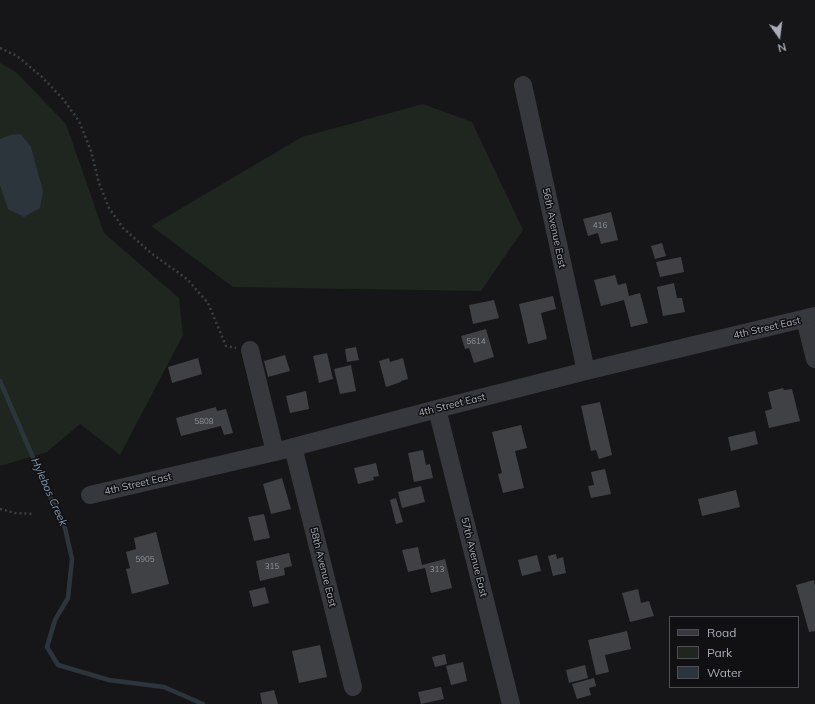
<!DOCTYPE html>
<style>
body{margin:0}
#map{position:relative;width:815px;height:704px;overflow:hidden;background:#161618;font-family:Mulish,sans-serif}
canvas{display:block}
.legend{position:absolute;left:669px;top:616px;width:130px;height:72px;box-sizing:border-box;background:#111113;border:1px solid #4d4f55;margin:0;padding:5px 7px;list-style:none;font-size:12px;color:#a8adb8}
.legend li{display:flex;align-items:center;gap:8px;height:20px}
.legend b{width:20px;border:1px solid #4d4f55}
.north{position:absolute;left:759px;top:16px;width:40px;height:40px;-webkit-text-stroke:3px #111113;paint-order:stroke;rotate:166deg;font-size:11px;font-weight:700;line-height:16px;text-align:center;color:#a8adb8}
.north::after{content:'';display:block;margin:auto;width:14px;height:18px;background:#a8adb8;clip-path:polygon(50% 0,100% 100%,50% 72%,0 100%)}
</style>
<div id="map">
<canvas width="815" height="704"></canvas>
<ul class="legend">
<li><b style="height:5px;background:#37383d"></b>Road</li>
<li><b style="height:11px;background:#1e261f"></b>Park</li>
<li><b style="height:11px;background:#2c353c"></b>Water</li>
</ul>
<div class="north">N</div>
</div>
<script>
const ctx = document.querySelector('canvas').getContext('2d');
ctx.lineJoin = 'round';
function fillPath(path, color) {
  ctx.fillStyle = color;
  ctx.fill(path, 'evenodd');
}
function stroke(path, color, width, dash) {
  ctx.strokeStyle = color;
  ctx.lineWidth = width;
  ctx.lineCap = dash ? 'butt' : 'round';
  ctx.setLineDash(dash || []);
  ctx.stroke(path);
}
function write(font, color, halo, rows, align = 'center') {
  ctx.font = font + ' Mulish,sans-serif';
  ctx.lineWidth = 3;
  ctx.setLineDash([]);
  ctx.textBaseline = 'middle';
  ctx.strokeStyle = halo;
  ctx.fillStyle = color;
  for (const [text, x, y, turn = 0] of rows) {
    ctx.save();
    ctx.translate(x, y);
    ctx.rotate((+turn || 0) * Math.PI / 180);
    ctx.textAlign = isNaN(turn) ? turn : align;
    if (halo) ctx.strokeText(text, 0, 0);
    ctx.fillText(text, 0, 0);
    ctx.restore();
  }
}
fillPath(new Path2D(`
 M0,63L16,72L66,124L104,233L179,298L183,335L120,455L80,424L47,452L0,466Z
 M423,104L472,122L523,230L481,291L233,287L151,226L302,137Z`), '#1e261f');
fillPath(new Path2D(`
 M21,134L31,147L43,191L40,208L24,217L8,209L0,185V139L10,135Z`), '#2c353c');
stroke(new Path2D(`
 M0,381L47,490L65,528L72,559L68,598L55,620L47,647L58,665L109,680L164,687L203,704`), '#2c353c', 4.5);
fillPath(new Path2D(`
 M611,212L618,240L601,244L598,233L588,236L583,219Z
 M662,243L666,256L655,259L651,246Z
 M681,257L684,272L660,277L656,262Z
 M615,275L618,285L626,283L629,296L640,293L648,323L631,327L624,300L601,306L594,280Z
 M674,283L677,298H682L685,312L663,316L657,287Z
 M553,296L556,309L541,313L547,339L528,344L519,304Z
 M494,300L499,318L473,324L469,305Z
 M486,329L494,357L474,363L469,348L465,349L461,336Z
 M356,347L359,360L347,362L345,349Z
 M327,353L333,379L319,383L313,356Z
 M285,355L290,371L268,377L264,361Z
 M198,358L202,374L172,383L168,367Z
 M389,358L390,362L403,358L408,379L401,381V382L386,387L379,361Z
 M351,365L356,391L340,394L334,369Z
 M783,388L784,390L792,389L800,421L769,428L765,411L772,409L768,392Z
 M306,391L309,409L290,413L286,396Z
 M600,402L612,455L599,459L596,450L591,451L581,406Z
 M216,407L217,411L226,409L233,433L224,435L221,426L181,436L176,418Z
 M521,425L527,448L515,451L524,488L503,493L498,474L502,473L492,432Z
 M755,431L758,444L731,451L728,437Z
 M423,450L426,465L430,464L433,478L414,482L408,453Z
 M376,463L379,476L373,477L374,480L358,484L354,468Z
 M605,469L611,494L591,498L588,486L594,485L591,472Z
 M282,478L291,509L271,514L263,484Z
 M421,486L425,502L402,508L398,492Z
 M736,490L740,507L702,516L698,499Z
 M396,498L403,522L396,524L390,500Z
 M264,514L270,538L254,541L248,517Z
 M156,532L169,584L132,594L126,569L130,568L126,552L136,549L134,538Z
 M418,547L422,565L445,559L452,588L431,593L425,568L408,572L402,550Z
 M289,553L292,566L284,568L285,575L260,581L256,561Z
 M556,554L557,559L563,557L566,573L553,576L548,556Z
 M537,555L541,571L522,576L518,560Z
 M814,580L815,586V631L809,632L796,585Z
 M265,587L269,603L253,607L249,591Z
 M638,589L641,603L649,601L654,616L630,622L622,593Z
 M627,631L631,649L605,655L609,672L596,675L588,640Z
 M320,645L327,677L299,683L292,651Z
 M445,654L447,664L435,667L432,657Z
 M463,662L467,681L451,685L446,666Z
 M585,665L588,678L569,683L566,670Z
 M594,678L596,686L589,688L591,695L577,699L572,684Z
 M441,687L444,699L421,704L418,692Z
 M274,690L278,704H262L260,693Z`), '#404145');
stroke(new Path2D(`
 M0,48L17,56L42,77L63,99L79,121L91,151L99,183L109,208L123,228L151,253L187,279L208,303L226,346L236,348
 M0,509L15,513L34,514`), '#3d3f44', 2.5, [2, 3]);
stroke(new Path2D(`
 M523,85L586,371
 M805,319L815,359
 M250,350L275,452
 M437,409L511,704
 M293,447L353,687
 M90,495L275,452L437,409L586,371L815,316`), '#37383d', 18);
write('8px', '#8e929b', null, [
 ["416",600,226],
 ["5614",476,342],
 ["5808",204,422],
 ["5905",145,560],
 ["315",272,567],
 ["313",437,570]
]);
write('10px', '#a8adb8', '#111113', [
 ["56th Avenue East",554,228,78],
 ["4th Street East",767,328,-13],
 ["4th Street East",452,405,-14],
 ["4th Street East",138,484,-13],
 ["57th Avenue East",474,557,76],
 ["58th Avenue East",323,567,76]
]);
write('italic 11px', '#7f9bb3', '#111113', [
 ["Hylebos Creek",49,492,66]
]);
</script>
